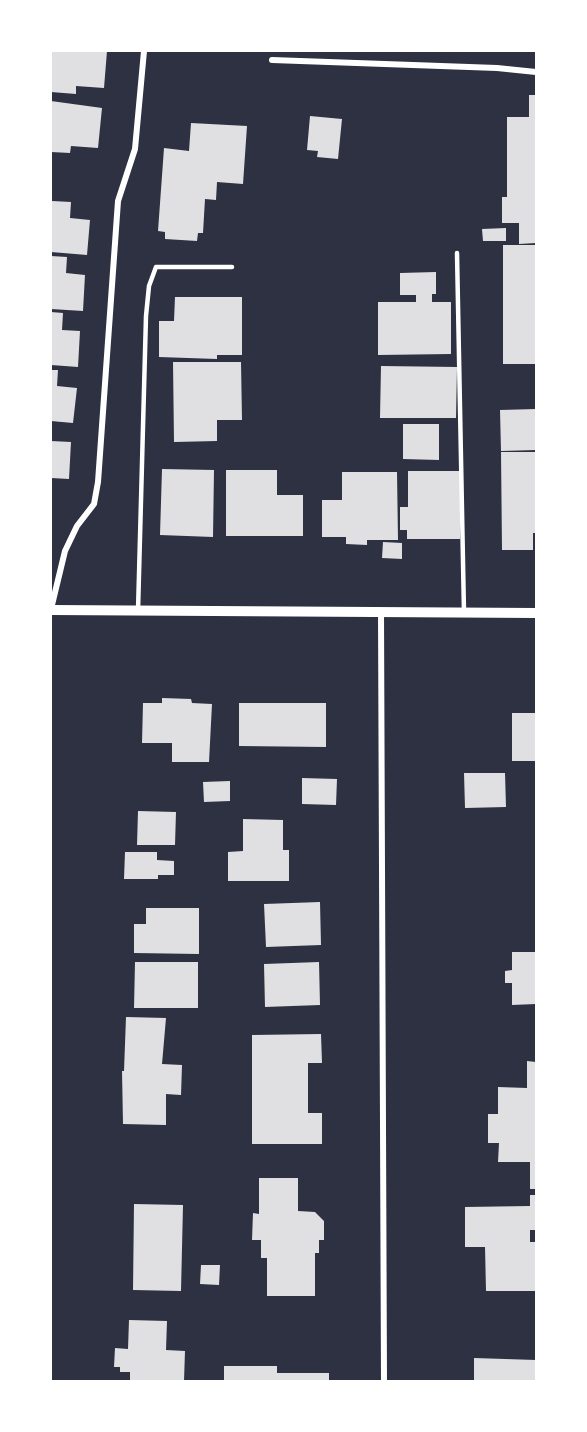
<!DOCTYPE html>
<style>
body{margin:0}
#map{position:relative;width:587px;height:1432px;overflow:hidden;background:#2d3142;font-family:"DM Sans",sans-serif}
canvas{display:block}
.frame{position:absolute;inset:0;border:52px solid #fff;pointer-events:none}
</style>
<div id="map">
<canvas width="587" height="1432"></canvas>
<div class="frame"></div>
</div>
<script>
const ctx = document.querySelector('canvas').getContext('2d');
ctx.lineJoin = 'round';
function fillPath(path, color) {
  ctx.fillStyle = color;
  ctx.fill(path, 'evenodd');
}
function stroke(path, color, width, dash) {
  ctx.strokeStyle = color;
  ctx.lineWidth = width;
  ctx.lineCap = dash ? 'butt' : 'round';
  ctx.setLineDash(dash || []);
  ctx.stroke(path);
}
fillPath(new Path2D(`
 M51,51H107L104,88L76,86V94L51,92Z
 M529,95H536V243L519,244V223H502V197H507V117H529Z
 M51,101L102,108L98,148L71,146L70,153L51,152Z
 M310,116L342,119L338,159L317,157L318,151L307,150Z
 M191,123L247,126L243,184L217,182L216,200L205,199L203,233H198L197,241L165,239V232L158,231L164,148L189,151Z
 M52,201L71,202L70,218L90,220L87,255L51,252Z
 M506,228V241H483L482,229Z
 M503,245H536V364H503Z
 M51,256L67,257L66,273L85,275L83,311L51,309Z
 M436,272V294H432V302H451V354L378,355V302H416V295H400V273Z
 M175,297H242V355H217V359L159,357V321H174Z
 M51,312L63,313L62,330L80,331L78,367L51,365Z
 M173,362H241L242,420H217V441L174,442Z
 M381,366L457,367L456,418H380Z
 M51,370H58L57,386L77,388L73,423L51,421Z
 M536,409V450L501,451L500,410Z
 M403,424H439V460L403,459Z
 M51,441L71,442L69,479L51,478Z
 M501,452H536V533H533V550H502Z
 M162,469L214,470L213,537L160,535Z
 M226,470H277V495H303V536H226Z
 M408,471H461L460,539H407V530H400V507H408Z
 M342,472H397L398,540H367V545L346,544V537H322V500H342Z
 M383,542L402,543V559L382,558Z
 M162,698L191,699L192,703L212,704L209,762H172V743H142L143,703H162Z
 M239,703H326V747L239,746Z
 M512,713H536V761H512Z
 M464,773H505L506,807L465,808Z
 M302,778L337,779L336,805L302,804Z
 M230,781V801L204,802L203,782Z
 M138,811L176,812L175,845H137Z
 M243,819L283,820V850H289V881H228V852L243,851Z
 M125,852H157V860L174,861V875H158V879H124Z
 M320,902L321,945L266,947L264,904Z
 M146,908H199V954L134,953V924H146Z
 M512,952H536V1004L512,1005V983H505V971L512,970Z
 M135,962H198V1008H134Z
 M319,962L320,1005L265,1007L264,964Z
 M126,1017L166,1018L162,1064L182,1065L181,1095L166,1094V1125L123,1124L122,1071H124Z
 M321,1034L322,1063H308V1113H322V1144H252V1035Z
 M527,1061L536,1062V1189H530V1162H498L499,1143H488V1114H498V1087L527,1088Z
 M259,1178H298V1211L315,1212L324,1221V1240H319V1253H315V1296H267V1258H261V1240H252L253,1213L259,1214Z
 M530,1195H536V1230H530V1242H536V1291H486L485,1247H465V1207L530,1206Z
 M134,1204L183,1205L181,1291L133,1290Z
 M201,1265H220L219,1285L200,1284Z
 M129,1320L167,1321L166,1350L185,1351L184,1381H130V1372H120V1367H114L115,1348L128,1349Z
 M474,1358L536,1360V1381H474Z
 M224,1366H277V1373H329V1381H224Z`), '#e0e0e3');
stroke(new Path2D(`
 M457,253L464,613
 M138,611L146,316L149,286L156,267H232`), '#fff', 4.5);
stroke(new Path2D(`
 M272,60L497,68L536,72
 M51,609L65,551L77,526L94,504L98,482L118,201L135,149L144,51
 M381,612L384,1381`), '#fff', 6);
stroke(new Path2D(`
 M51,610L536,613`), '#fff', 10);
</script>
